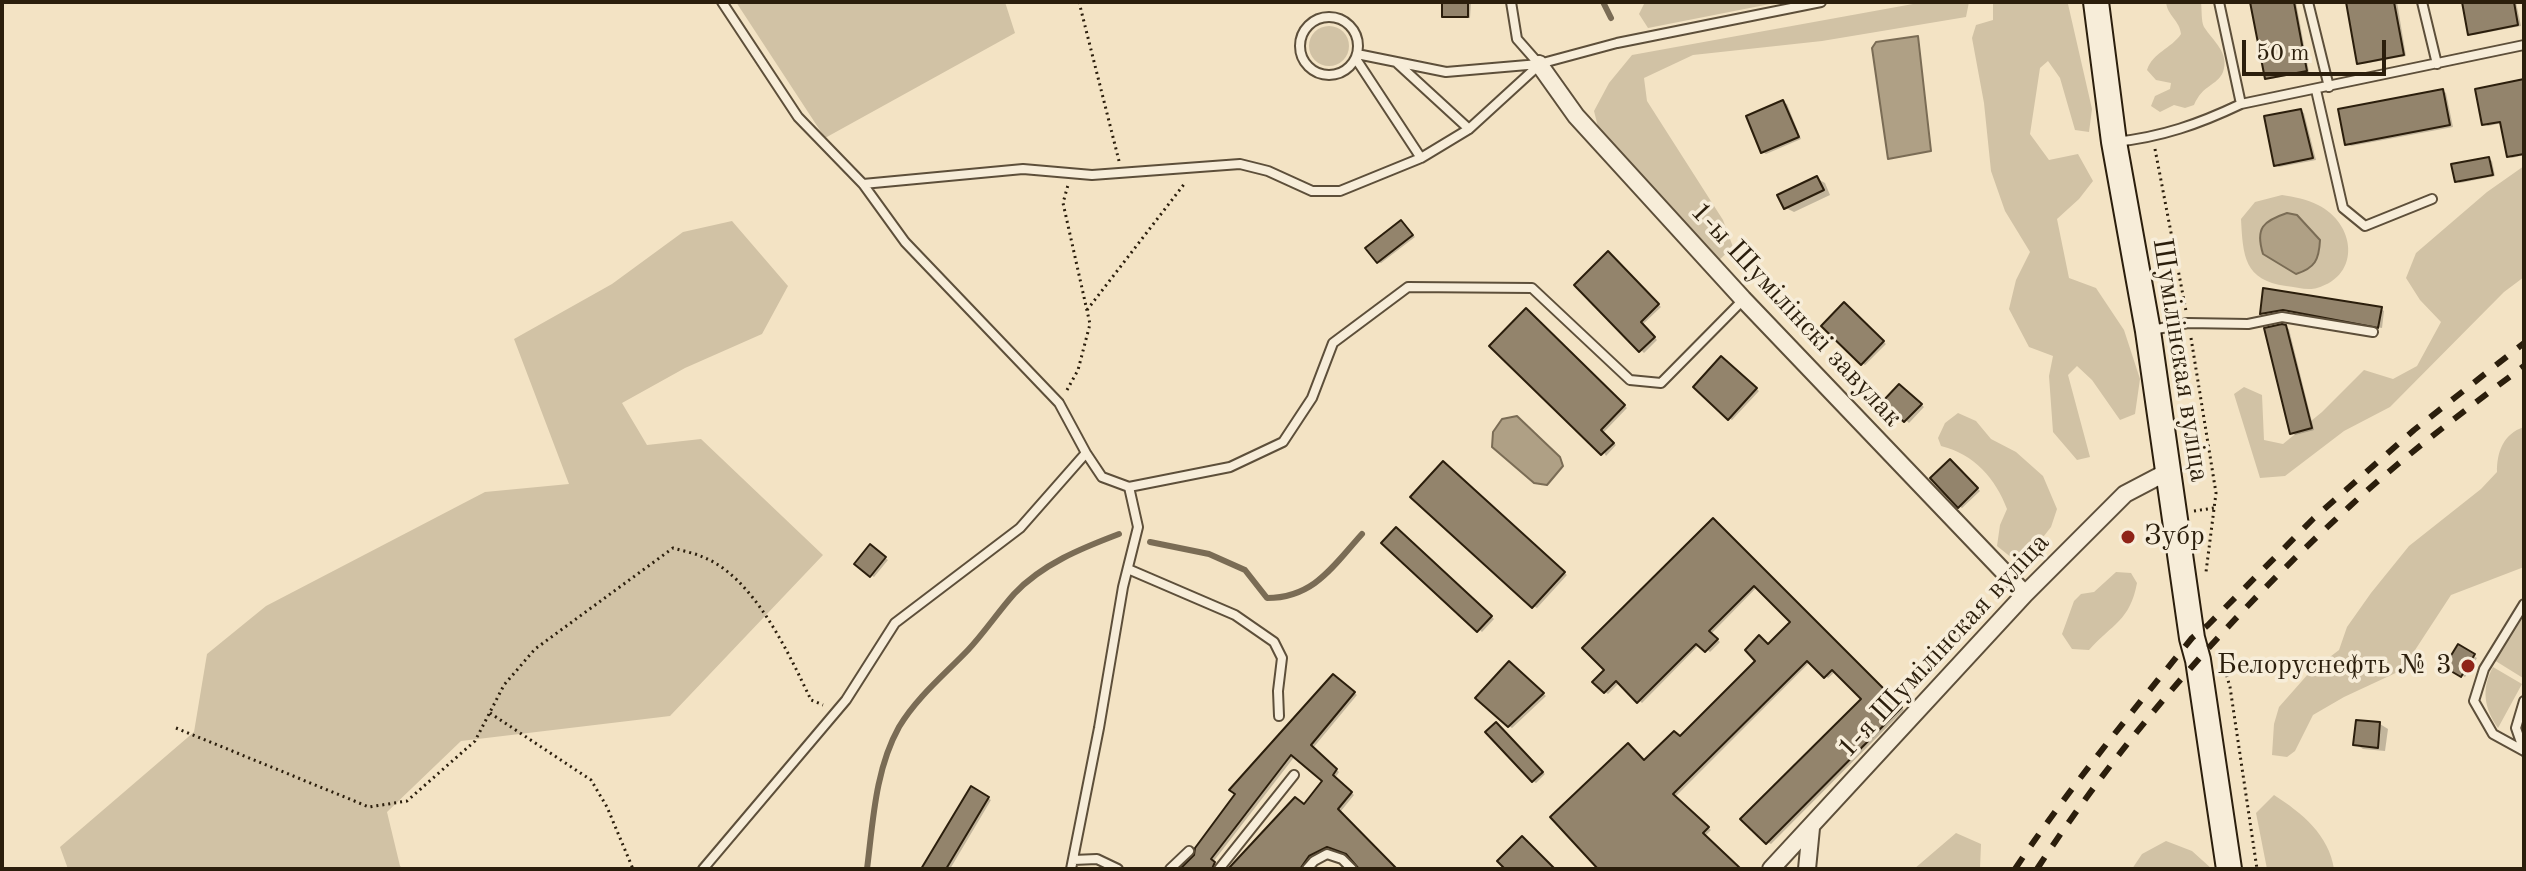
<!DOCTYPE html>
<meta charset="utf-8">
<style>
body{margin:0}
#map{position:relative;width:2526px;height:871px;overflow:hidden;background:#f3e3c4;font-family:"Old Standard TT",serif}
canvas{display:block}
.frame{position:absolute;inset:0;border:4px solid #2b1e0c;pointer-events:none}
.scale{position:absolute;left:2242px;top:40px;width:144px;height:36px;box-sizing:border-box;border:4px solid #2b1e0c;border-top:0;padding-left:10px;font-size:24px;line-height:28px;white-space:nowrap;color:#2b1e0c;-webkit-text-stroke:6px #f7edd9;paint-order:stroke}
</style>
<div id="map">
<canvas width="2526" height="871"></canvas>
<div class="frame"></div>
<div class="scale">50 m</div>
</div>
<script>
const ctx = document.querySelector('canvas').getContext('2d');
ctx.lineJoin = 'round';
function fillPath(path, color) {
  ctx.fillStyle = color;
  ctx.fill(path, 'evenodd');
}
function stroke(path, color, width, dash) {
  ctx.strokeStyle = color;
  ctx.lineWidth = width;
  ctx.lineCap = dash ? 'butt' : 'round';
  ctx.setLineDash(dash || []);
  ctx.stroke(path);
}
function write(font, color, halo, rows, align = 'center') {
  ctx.font = font + ' "Old Standard TT",serif';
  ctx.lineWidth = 7;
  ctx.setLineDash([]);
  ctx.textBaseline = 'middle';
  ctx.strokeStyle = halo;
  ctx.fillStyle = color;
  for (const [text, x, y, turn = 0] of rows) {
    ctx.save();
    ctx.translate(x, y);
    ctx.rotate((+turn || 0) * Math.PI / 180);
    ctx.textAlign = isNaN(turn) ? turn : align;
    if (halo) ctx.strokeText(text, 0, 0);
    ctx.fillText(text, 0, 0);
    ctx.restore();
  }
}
fillPath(new Path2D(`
 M736,2H1005L1015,33L825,138Z
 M1645,2H1780L1648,28L1639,14Z
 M1924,2H1969L1966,17L1822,41L1693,55L1644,78L1647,101L1723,220L1733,247L1717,262L1600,135L1594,111L1609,83L1632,55Z
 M1993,2H2060L2068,4L2092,109L2089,132L2075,130L2060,78L2048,61L2040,68L2030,134L2049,160L2078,154L2093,181L2079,199L2057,219L2069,278L2096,288L2124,330L2140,379L2135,414L2120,420L2092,380L2077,366L2068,375L2090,457L2077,460L2053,432L2049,376L2053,356L2029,347L2009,309L2016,280L2030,252L2005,211L1991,171L1984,103L1972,38L1976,25L1993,20Z
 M2166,2H2201C2202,10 2201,21 2204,27C2213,41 2230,53 2223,72C2217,86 2203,84 2194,105L2185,108L2174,105L2160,112L2151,106L2155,96L2170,89L2171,83L2156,80L2147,70C2153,52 2171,49 2181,34C2180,21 2167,15 2166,2Z
 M1309 46a20 20 0 1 1 40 0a20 20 0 1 1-40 0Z
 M2524,166V277L2504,292L2390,407L2344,431L2285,476L2260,478L2234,394L2244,387L2262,395L2264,440L2283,444L2322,412L2364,370L2393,379L2417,366L2441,322L2420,300L2406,278L2416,253L2487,192Z
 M2282,195C2294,197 2307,199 2318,205C2355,223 2362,275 2317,288C2308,291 2296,287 2286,286C2244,280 2243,256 2241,219L2255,202Z
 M732,221L788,286L762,334L685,368L622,403L647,445L701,439L823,555L670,716L461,741L387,812L400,866L403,869H68L60,847L194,732L207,654L266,606L485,492L569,484L514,339L612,284L683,232Z
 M1958,413L1976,421L1991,439L2016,452L2043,476L2057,509L2051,527L2029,555L2012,558L1997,546L2000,525L2007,509C1996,479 1974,454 1941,446L1938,438L1945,423Z
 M2524,427V567L2451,595L2402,670L2344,697L2313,715L2295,751L2287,757L2272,755L2274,724L2279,707L2309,673L2339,650L2347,627L2371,593L2409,546L2481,489L2497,472C2497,452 2503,434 2524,427Z
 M2116,572L2131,573L2137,583C2130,621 2112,624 2089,650L2072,649L2062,634L2074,601L2081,594L2094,592Z
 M2524,614V677L2523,678L2494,660Z
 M2493,667L2522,684L2498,728C2484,708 2481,689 2493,667Z
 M2274,795C2302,813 2329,835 2334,869H2267L2256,813Z
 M1956,833L1981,844L1980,869H1914Z
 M2166,841L2192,851L2212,869H2132L2142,854Z`), '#d1c2a5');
const water = new Path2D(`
 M1918,36L1931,151L1888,159L1872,48L1876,42Z
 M2287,213L2297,215L2320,240C2319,260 2315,268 2296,274L2263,254C2255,228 2263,221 2287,213Z
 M1517,416L1560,457L1563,466L1547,485L1534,483L1492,447L1493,432L1502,419Z`);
fillPath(water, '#afa085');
stroke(water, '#7a6c55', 2);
fillPath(new Path2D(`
 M1444,2H1471L1470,18L1444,16Z
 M2252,2H2296L2309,72L2270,79L2267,77Z
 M2348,2H2397L2406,56L2363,64L2359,62Z
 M2464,2H2516L2521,26L2474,35L2470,33Z
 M2524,81V155L2512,158L2509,156L2502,123L2488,126L2484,124Z
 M2443,91L2446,93L2453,127L2351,146L2347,144Z
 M1783,103L1787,104L1801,139L1766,154L1763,152Z
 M2300,111L2304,113L2316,160L2279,167L2276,165Z
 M2489,159L2492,161L2495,176L2460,183L2457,181Z
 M1816,178L1825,183L1830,195L1794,212L1786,208Z
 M1401,222L1415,237L1381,263L1378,262Z
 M1612,256L1661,307L1643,324L1657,340L1644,353L1577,285Z
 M2265,290L2381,309L2384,311L2382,328L2288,311L2265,315L2262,313Z
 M1847,307L1886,344L1865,365L1862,363Z
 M1529,312L1627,408L1603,433L1616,445L1606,456Z
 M2285,327L2289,329L2314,430L2295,435L2292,433Z
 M1725,360L1759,391L1732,420L1729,418Z
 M1903,388L1924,407L1909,423L1885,401Z
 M1953,463L1980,491L1962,508L1959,506Z
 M1446,466L1567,575L1537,608L1533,606Z
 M1716,522L1904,710L1771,844L1767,842L1863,699L1836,671L1828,678L1810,662L1675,797L1711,830L1705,836L1740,869H1602L1645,762L1681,738L1792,622L1757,587L1711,634L1720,642L1710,652L1700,644L1642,703L1620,682L1608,694L1605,692L1607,670Z
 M1399,531L1494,619L1482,632L1384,543Z
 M873,549L888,560L874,577L871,575Z
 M2458,647L2477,658L2465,677L2447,666Z
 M1512,666L1546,696L1512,728L1509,726Z
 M1337,678L1357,695L1313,748L1339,772L1335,778L1354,795L1294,869H1231L1305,806L1325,781L1295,756L1213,862L1218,866L1216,869H1183Z
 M2380,724L2388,729L2385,751L2363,749L2355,744Z
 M1499,726L1545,774L1536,783L1533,781Z
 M972,789L991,800L950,869H924Z`), '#0003');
stroke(new Path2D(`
 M1603,2L1611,18
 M1150,542L1209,554L1245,570L1267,598C1314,598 1333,566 1362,534
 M867,869C873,822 875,770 899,727C917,697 944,675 968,650C984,633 998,612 1014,594C1042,564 1082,548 1119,534`), '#7a6c55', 6);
const building = new Path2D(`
 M1442,2H1468V17H1442Z
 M2250,2H2294L2307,71L2265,79Z
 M2346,2H2394L2404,55L2357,64Z
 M2462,2H2514L2518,25L2468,35Z
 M2524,79V154L2507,157L2500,122L2482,125L2475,89Z
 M2443,89L2450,125L2345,145L2338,109Z
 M1783,100L1799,137L1761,153L1746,116Z
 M2301,109L2313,158L2274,166L2264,116Z
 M2489,157L2493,175L2455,182L2451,164Z
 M1817,176L1824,190L1784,209L1777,195Z
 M1401,220L1413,235L1377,263L1365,248Z
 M1608,251L1659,304L1641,322L1655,337L1639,352L1574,285Z
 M2263,288L2382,307L2378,328L2283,310L2260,314Z
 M1844,302L1884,341L1861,365L1821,326Z
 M1526,308L1625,405L1601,430L1614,443L1601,455L1489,346Z
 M2282,324L2286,325L2312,428L2290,434L2264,328Z
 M1721,356L1757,388L1728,420L1693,387Z
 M1899,384L1922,404L1904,422L1882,402Z
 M1950,459L1978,488L1958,508L1930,478Z
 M1443,461L1565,572L1532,608L1410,497Z
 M1713,518L1902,707L1766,844L1740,819L1861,699L1832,670L1824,678L1807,661L1673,794L1709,827L1703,833L1741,869H1598L1550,817L1628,743L1644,760L1674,731L1680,736L1755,661L1745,650L1759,635L1768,644L1790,622L1754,586L1709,631L1718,639L1705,652L1696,644L1637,703L1616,681L1604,693L1592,682L1604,670L1582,648Z
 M1396,527L1492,616L1477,632L1381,543Z
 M870,544L886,557L870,577L854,564Z
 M2458,644L2475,654L2461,677L2444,667Z
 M1509,661L1544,693L1508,727L1475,698Z
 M1333,674L1355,692L1311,745L1337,769L1333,775L1352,792L1338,809L1397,869H1359L1346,854L1327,847L1309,856L1300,869H1228L1295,797L1304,804L1322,781L1291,755L1211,859L1215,862L1212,869H1180L1194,855L1195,848L1235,794L1229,790Z
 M2356,720L2380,722L2378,748L2353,745Z
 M1496,722L1543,772L1532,782L1485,732Z
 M971,786L989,797L946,869H921Z
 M1522,836L1555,869H1505L1497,861Z`);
fillPath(building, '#93846c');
stroke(building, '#2b1e0c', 2);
const lane = new Path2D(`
 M722,2L798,117L863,184L905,242L1059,403L1086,453
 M1511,2L1517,39L1539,64
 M2219,2L2241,104
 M2308,2L2329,87
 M2422,2L2437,64
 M1300 46a29 29 0 1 1 58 0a29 29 0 1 1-58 0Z
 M1357,54L1446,72L1539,64L1617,43L1821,2
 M1356,59L1421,158
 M1396,62L1469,129
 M2316,90L2343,208L2365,226L2432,199
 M2115,142C2162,137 2199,124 2241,104L2524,45
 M863,184L1023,169L1092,175L1240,164L1268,171L1312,191H1340L1421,158L1469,129L1539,65
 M2152,330L2188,323L2248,324L2282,317L2373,332
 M1128,569L1235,615L1274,642L1282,658L1278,691L1279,716
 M2524,604L2484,669L2474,701L2493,734L2524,751
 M2524,701L2516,728L2524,751
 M1073,860L1097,859L1118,869
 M703,869L846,700L895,623L1020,528L1086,453L1102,477L1129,487L1230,467L1283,442L1312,398L1333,343L1408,287L1532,288L1630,380L1661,383L1743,300
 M1071,869L1099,728L1123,587L1138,527L1129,487
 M1170,869L1189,851
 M1219,869L1294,775
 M1307,869L1314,861L1327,854L1342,859L1352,869`);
const street = new Path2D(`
 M1539,64L1576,116L1743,299L2025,594
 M1771,869L2025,594L2125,494L2167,472
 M1807,869L1811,828`);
const secondary = new Path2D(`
 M2096,2L2114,142L2148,331L2192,638L2198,660L2229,869`);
stroke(lane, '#5d4f3a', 12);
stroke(street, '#5d4f3a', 20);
stroke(secondary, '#2b1e0c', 28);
stroke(new Path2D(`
 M1079,2L1119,161
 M2155,149L2186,311
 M1087,310L1185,183
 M2191,338L2216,493L2206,572
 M1067,390L1078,370L1090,324L1063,203L1068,185
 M2194,511L2214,508
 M2220,652L2230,687L2257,869
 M490,713L591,780L607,807L633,869
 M176,728L369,807L407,801L475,741L504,685L535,649L673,548C683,551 694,553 703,557C754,577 789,654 811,700L823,705`), '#2b1e0c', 3, [2, 4]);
stroke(lane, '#f7edd9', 8);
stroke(street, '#f7edd9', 16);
stroke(secondary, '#f7edd9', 24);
stroke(new Path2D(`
 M2015,869C2069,788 2131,713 2192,638L2208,625L2313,519L2414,430L2524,343
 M2037,869C2124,736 2232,614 2349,507C2404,456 2464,411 2524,366`), '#2b1e0c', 6, [14, 14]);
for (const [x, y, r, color] of [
 [2128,537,8,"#8f2418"],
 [2468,666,8,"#8f2418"]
]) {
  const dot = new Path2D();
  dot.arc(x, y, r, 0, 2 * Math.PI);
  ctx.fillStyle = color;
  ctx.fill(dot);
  stroke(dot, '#f7edd9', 3);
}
write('28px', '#2b1e0c', '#f7edd9', [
 ["1-ы Шумілінскі завулак",1796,315,47],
 ["Шумілінская вуліца",2180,360,81],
 ["1-я Шумілінская вуліца",1944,646,-47]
]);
write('28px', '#2b1e0c', '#f7edd9', [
 ["Зубр",2144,537],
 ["Белоруснефть № 3",2452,666,"right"]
], 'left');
</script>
